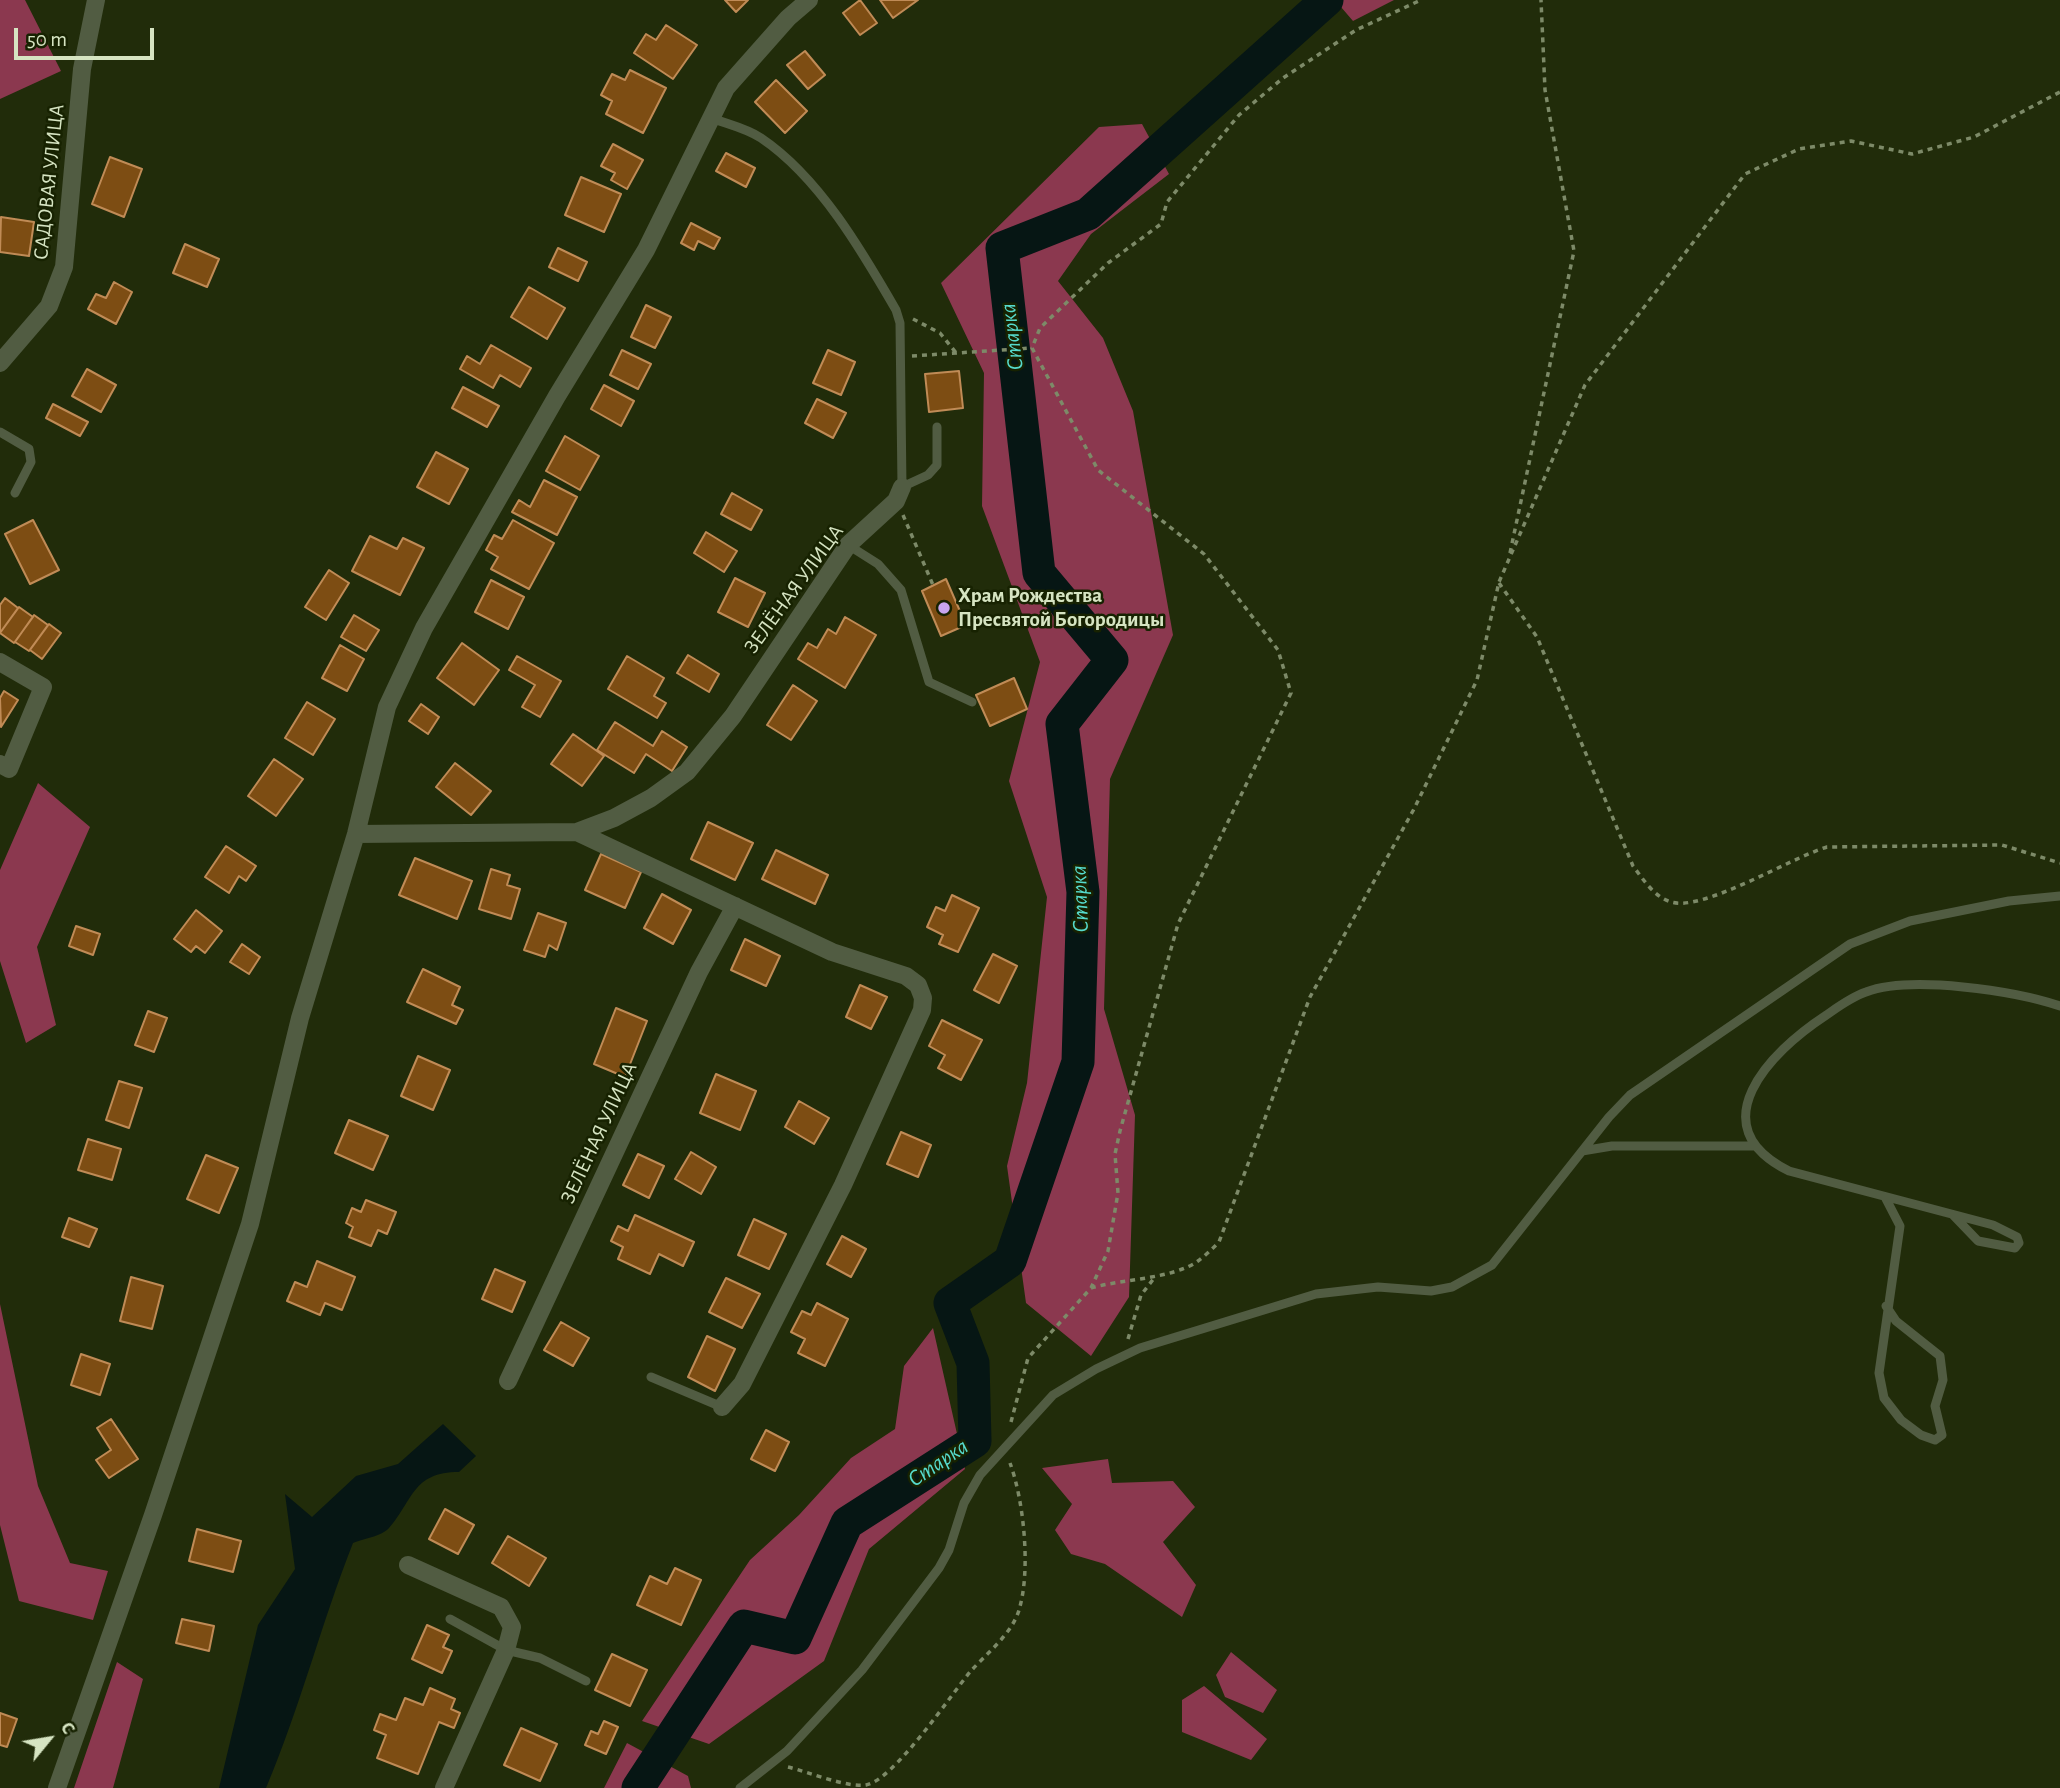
<!DOCTYPE html>
<meta charset="utf-8">
<style>
body{margin:0}
#map{position:relative;width:2060px;height:1788px;overflow:hidden;background:#212c0a;font-family:"Alegreya Sans",sans-serif}
canvas{display:block}
.north{position:absolute;left:14px;top:1704px;width:70px;height:70px;-webkit-text-stroke:5px #172201;paint-order:stroke;rotate:60deg;font-size:19px;font-weight:700;line-height:28px;text-align:center;color:#d6e4c2}
.north::after{content:'';display:block;margin:auto;width:24px;height:32px;background:#d6e4c2;clip-path:polygon(50% 0,100% 100%,50% 72%,0 100%)}
.scale{position:absolute;left:14px;top:28px;width:140px;height:32px;box-sizing:border-box;border:4px solid #d6e4c2;border-top:0;padding-left:9px;font-size:21px;line-height:24px;white-space:nowrap;color:#d6e4c2;-webkit-text-stroke:5px #172201;paint-order:stroke}
</style>
<div id="map">
<canvas width="2060" height="1788"></canvas>
<div class="north">С</div>
<div class="scale">50 m</div>
</div>
<script>
const ctx = document.querySelector('canvas').getContext('2d');
ctx.lineJoin = 'round';
function fillPath(path, color) {
  ctx.fillStyle = color;
  ctx.fill(path, 'evenodd');
}
function stroke(path, color, width, dash) {
  ctx.strokeStyle = color;
  ctx.lineWidth = width;
  ctx.lineCap = dash ? 'butt' : 'round';
  ctx.setLineDash(dash || []);
  ctx.stroke(path);
}
function write(font, color, halo, rows, align = 'center') {
  ctx.font = font + ' "Alegreya Sans",sans-serif';
  ctx.lineWidth = 5;
  ctx.setLineDash([]);
  ctx.textBaseline = 'middle';
  ctx.strokeStyle = halo;
  ctx.fillStyle = color;
  for (const [text, x, y, turn = 0] of rows) {
    ctx.save();
    ctx.translate(x, y);
    ctx.rotate((+turn || 0) * Math.PI / 180);
    ctx.textAlign = isNaN(turn) ? turn : align;
    if (halo) ctx.strokeText(text, 0, 0);
    ctx.fillText(text, 0, 0);
    ctx.restore();
  }
}
fillPath(new Path2D(`
 M0,0H25L61,71L0,99Z
 M1335,0H1394L1353,21Z
 M1142,124L1169,174L1091,234L1058,281L1103,338L1133,411L1173,635L1110,779L1104,1009L1135,1115L1129,1297L1091,1356L1026,1303L1007,1166L1027,1083L1047,897L1009,781L1040,662L982,506L984,373L941,283L1099,127Z
 M38,783L90,827L37,947L56,1025L26,1043L0,961V870Z
 M0,1304L38,1486L70,1563L108,1571L93,1620L19,1601L0,1525Z
 M933,1328L965,1469L869,1549L824,1661L709,1744L642,1721L750,1560L799,1515L851,1458L895,1429L904,1366Z
 M1108,1459L1112,1483L1173,1481L1195,1507L1163,1542L1196,1585L1182,1617L1105,1564L1071,1554L1055,1530L1072,1504L1042,1468Z
 M1231,1652L1277,1690L1263,1713L1225,1697L1216,1675Z
 M117,1662L143,1679L113,1788H74Z
 M1204,1686L1267,1739L1251,1760L1182,1732V1700Z
 M627,1743L688,1776L691,1788H604Z`), '#8b384f');
fillPath(new Path2D(`
 M443,1424L476,1456L459,1472C412,1472 413,1501 389,1528C382,1536 363,1539 353,1543C321,1624 300,1708 266,1788H219L258,1625L295,1569L285,1494L312,1517L356,1476L398,1464Z`), '#061614');
stroke(new Path2D(`
 M638,1788L744,1626L795,1638L847,1523L975,1441L973,1363L950,1303L1010,1261L1078,1062L1083,892L1062,724L1112,660L1039,573L1002,248L1088,214L1327,0`), '#061614', 33);
const building = new Path2D(`
 M725,0H748L736,12Z
 M860,0L877,23L860,35L843,13Z
 M880,0H918L893,18Z
 M666,25L697,45L673,79L634,53L646,34L656,40Z
 M805,51L825,75L808,89L787,65Z
 M630,70L666,88L643,133L606,114L612,101L601,95L612,74L625,80Z
 M776,80L807,111L785,133L755,102Z
 M613,144L643,160L627,189L611,180L615,173L601,166Z
 M726,153L755,168L746,187L716,171Z
 M110,157L142,169L124,217L92,204Z
 M581,177L621,194L604,232L565,215Z
 M1,217L34,222L29,256L0,252Z
 M691,223L720,238L714,249L698,241L694,250L681,243Z
 M185,244L219,259L207,287L173,273Z
 M558,248L587,262L578,281L549,267Z
 M114,282L132,292L116,324L88,309L96,294L106,298Z
 M529,287L565,308L547,339L511,317Z
 M646,305L671,317L655,348L631,337Z
 M491,345L531,368L520,387L500,375L493,388L460,369L467,356L480,364Z
 M622,350L651,364L638,389L610,375Z
 M828,350L855,362L841,395L813,383Z
 M87,369L116,385L101,412L72,396Z
 M959,371L963,408L929,412L925,374Z
 M604,385L634,401L621,426L591,409Z
 M463,387L499,406L487,427L452,408Z
 M817,399L846,413L833,438L805,423Z
 M53,404L88,422L80,436L46,418Z
 M565,436L599,456L580,490L546,471Z
 M436,452L468,469L449,504L417,487Z
 M544,480L577,497L557,535L512,512L519,500L530,507Z
 M732,493L762,510L751,530L721,514Z
 M33,520L59,570L30,584L5,534Z
 M513,520L554,543L529,589L491,569L498,557L486,550L494,535L502,539Z
 M706,532L737,551L724,572L694,553Z
 M370,536L397,549L403,538L424,548L400,595L352,571Z
 M329,570L349,583L326,620L305,607Z
 M735,578L765,593L748,627L718,612Z
 M946,579L966,625L941,636L922,591Z
 M491,580L524,597L508,629L475,612Z
 M5,598L18,608L0,633V605Z
 M19,607L33,617L14,643L0,633Z
 M34,615L48,625L29,651L15,642Z
 M354,615L379,630L366,651L341,637Z
 M845,617L876,635L845,688L798,659L808,643L817,648L828,629L836,634Z
 M49,624L61,633L42,659L30,650Z
 M462,643L499,670L474,705L437,678Z
 M340,645L364,659L347,691L322,678Z
 M688,655L719,674L709,692L677,673Z
 M517,656L561,681L540,717L522,707L535,685L509,670Z
 M627,656L664,678L654,696L666,703L657,718L608,689Z
 M1014,678L1027,709L990,726L976,695Z
 M793,685L817,701L791,740L767,725Z
 M4,691L18,700L1,727L0,698Z
 M307,702L335,719L313,755L285,738Z
 M421,704L439,717L428,734L409,721Z
 M615,722L653,746L662,731L687,747L672,771L646,754L634,773L597,750Z
 M573,734L604,756L582,786L551,764Z
 M274,759L303,779L276,816L248,796Z
 M455,763L491,791L471,815L436,787Z
 M708,822L753,843L735,880L691,859Z
 M226,846L256,866L246,881L239,876L229,893L205,877Z
 M776,850L828,875L815,904L762,879Z
 M601,854L641,872L625,908L585,890Z
 M415,858L472,881L457,919L399,895Z
 M491,869L510,875L507,885L520,889L511,919L479,909Z
 M662,894L691,910L673,944L644,928Z
 M952,895L979,908L958,952L939,944L943,935L927,927L936,907L945,911Z
 M196,910L222,931L205,953L196,946L191,952L174,939Z
 M538,913L566,923L557,950L549,945L545,957L524,950Z
 M76,926L100,934L93,955L69,946Z
 M745,939L780,956L766,986L731,970Z
 M242,944L260,957L249,974L230,962Z
 M993,954L1017,966L999,1003L974,990Z
 M423,969L460,987L452,1005L463,1010L456,1024L407,1002Z
 M860,985L887,997L871,1029L846,1017Z
 M616,1008L647,1021L625,1077L594,1064Z
 M148,1011L167,1018L154,1052L135,1045Z
 M942,1020L982,1040L961,1080L938,1068L945,1055L929,1046Z
 M418,1056L450,1070L433,1110L401,1096Z
 M716,1074L756,1091L740,1130L700,1113Z
 M119,1081L142,1088L129,1128L106,1120Z
 M799,1101L829,1118L814,1144L785,1127Z
 M349,1120L388,1136L373,1170L335,1153Z
 M901,1132L931,1145L918,1177L887,1164Z
 M88,1139L121,1149L112,1180L78,1170Z
 M691,1152L716,1167L701,1194L675,1179Z
 M638,1154L664,1166L649,1198L623,1185Z
 M206,1155L238,1168L219,1213L187,1199Z
 M366,1200L396,1212L387,1234L378,1230L371,1246L349,1237L353,1227L346,1223L352,1208L361,1212Z
 M635,1215L694,1242L683,1266L659,1254L650,1274L618,1259L623,1247L611,1241L618,1226L628,1231Z
 M69,1218L97,1229L89,1247L62,1237Z
 M754,1219L786,1234L769,1269L738,1255Z
 M842,1236L866,1249L851,1277L827,1264Z
 M317,1261L355,1277L342,1310L325,1303L320,1315L287,1301L295,1282L307,1287Z
 M495,1269L525,1282L512,1312L482,1299Z
 M131,1277L163,1286L152,1329L120,1321Z
 M726,1278L760,1294L742,1328L709,1312Z
 M817,1303L848,1319L825,1366L798,1353L805,1339L791,1332L802,1311L811,1315Z
 M561,1322L589,1338L573,1366L544,1350Z
 M707,1336L735,1349L715,1391L688,1377Z
 M81,1354L110,1364L100,1395L71,1385Z
 M111,1419L138,1459L109,1478L96,1460L111,1450L97,1428Z
 M766,1430L789,1442L775,1471L751,1459Z
 M445,1509L474,1525L458,1554L429,1539Z
 M197,1529L241,1541L233,1572L189,1561Z
 M508,1536L546,1558L529,1586L492,1563Z
 M675,1568L701,1580L681,1625L637,1605L650,1576L667,1584Z
 M182,1619L214,1626L209,1651L176,1643Z
 M427,1625L449,1635L443,1647L452,1651L442,1673L412,1659Z
 M612,1654L647,1670L630,1706L595,1690Z
 M430,1688L455,1699L451,1709L460,1713L454,1728L439,1722L418,1774L377,1758L386,1735L374,1730L380,1714L396,1720L405,1698L423,1705Z
 M0,1713L17,1719L7,1747L0,1745Z
 M604,1721L618,1727L606,1754L585,1745L591,1731L598,1734Z
 M521,1728L557,1744L540,1781L504,1765Z`);
fillPath(building, '#7d4d13');
stroke(building, '#c08b56', 2);
stroke(new Path2D(`
 M913,319L940,333L957,354
 M912,356L1032,348
 M903,515L933,585
 M1510,553L1574,251L1545,90L1541,0
 M1499,583L1537,637L1633,866C1643,879 1654,897 1671,902C1703,912 1790,858 1827,847L2002,845L2060,863
 M1091,1288C1122,1279 1173,1279 1198,1261C1205,1256 1212,1249 1219,1242L1310,997L1414,809L1477,680L1499,582L1585,385L1745,174L1799,149L1851,141L1912,154L1974,137L2060,92
 M1128,1339L1141,1295L1155,1277
 M1011,1422L1028,1358L1091,1288L1108,1251L1118,1193L1115,1154L1120,1131L1178,924L1291,693L1278,650L1204,554L1098,470L1032,348L1040,328L1108,263L1161,224L1167,202L1239,115L1283,78L1356,30L1421,0
 M788,1767C808,1772 848,1788 866,1785C894,1780 950,1696 970,1672C986,1654 1012,1634 1019,1610C1031,1571 1024,1501 1010,1463`), '#7d8a68', 3.5, [5, 5]);
stroke(new Path2D(`
 M711,118C727,124 746,128 761,138C819,177 862,251 896,310L900,323L902,487L928,475L937,465V427
 M0,432L29,449L31,462L15,493
 M848,545L878,564L901,590L929,682L972,702
 M1582,1151L1612,1146H1754
 M1885,1197L1900,1226L1879,1373L1884,1398L1901,1420L1921,1435L1935,1440L1942,1435L1935,1406L1943,1380L1940,1356L1896,1321L1886,1306
 M1953,1215L1978,1241L2015,1248L2019,1243L2017,1237L1993,1225L1789,1171C1698,1126 1770,1052 1825,1016C1838,1007 1851,997 1866,992C1911,975 2015,991 2060,1006
 M651,1377L722,1407
 M450,1619L506,1650L540,1658L586,1681
 M740,1788L787,1751L862,1670L939,1568L949,1550L964,1503L980,1475L1053,1395L1096,1369L1140,1348L1316,1294L1378,1287L1431,1291L1452,1287L1492,1265L1609,1117L1630,1095L1850,944L1910,921L2009,901L2060,896`), '#515c42', 9);
stroke(new Path2D(`
 M0,363L49,306L64,267L82,69L96,0
 M0,662L43,687L9,769L0,764
 M577,832L832,952L906,976L918,985L923,998L922,1010L843,1185L742,1384L722,1407
 M356,834L577,832L614,818L651,798L687,772L733,716L848,545L896,501L902,487
 M508,1381L699,972L735,906
 M408,1565L501,1607L512,1627L506,1650L444,1788
 M57,1788L153,1515L250,1224L300,1018L356,834L387,707L424,628L557,396L646,250L726,88L788,18L809,0`), '#515c42', 18);
for (const [x, y, r, color] of [
 [944,608,7,"#c8a5ef"]
]) {
  const dot = new Path2D();
  dot.arc(x, y, r, 0, 2 * Math.PI);
  ctx.fillStyle = color;
  ctx.fill(dot);
  stroke(dot, '#172201', 2.5);
}
write('21px', '#d6e4c2', '#172201', [
 ["САДОВАЯ УЛИЦА",49,182,-84],
 ["ЗЕЛЁНАЯ УЛИЦА",794,589,-54],
 ["ЗЕЛЁНАЯ УЛИЦА",599,1133,-65]
]);
write('bold 21px', '#d6e4c2', '#172201', [
 ["Храм Рождества",958,596],
 ["Пресвятой Богородицы",958,620]
], 'left');
write('italic 23px', '#56dacc', '#172201', [
 ["Старка",1012,337,-97],
 ["Старка",1080,899,-92],
 ["Старка",938,1463,-34]
]);
</script>
